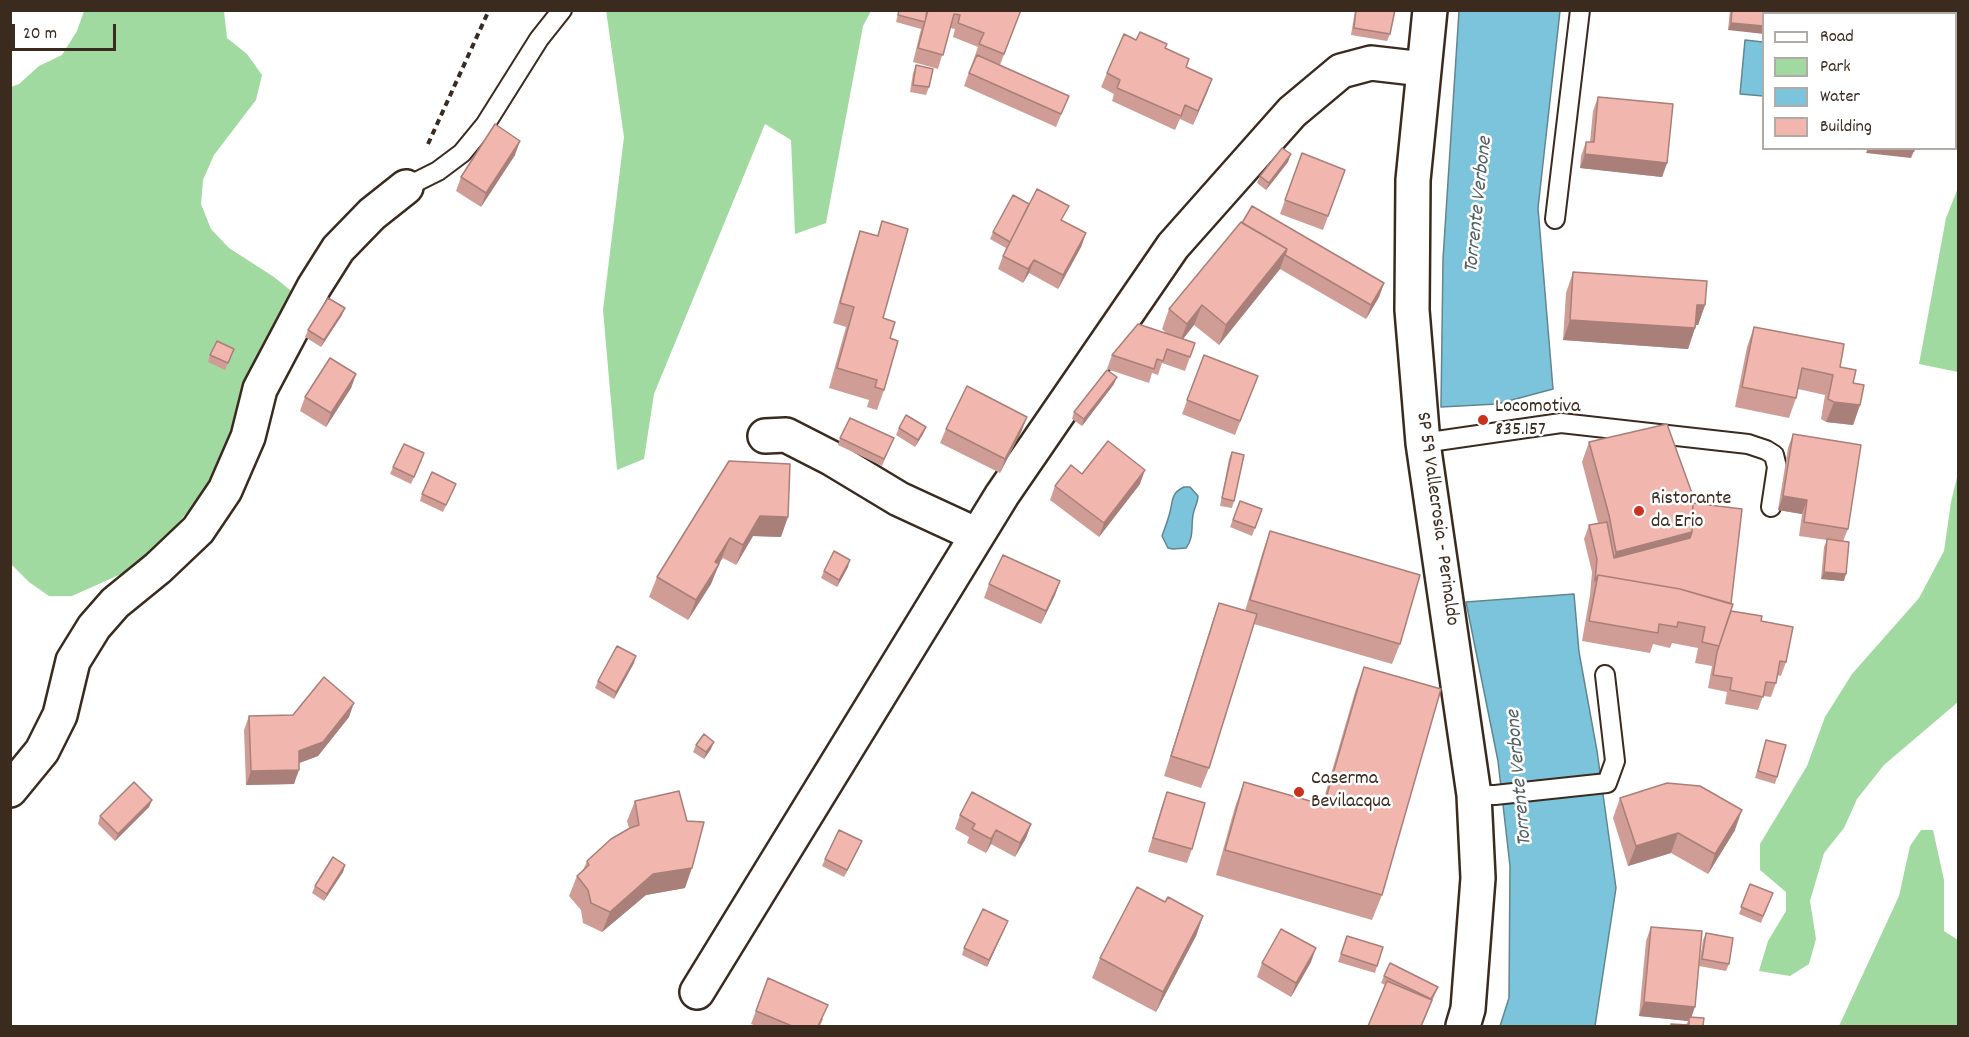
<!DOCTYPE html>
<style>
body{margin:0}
#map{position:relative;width:1969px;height:1037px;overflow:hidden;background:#fff;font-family:Dekko,sans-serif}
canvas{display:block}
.frame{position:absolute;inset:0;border:12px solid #3b2a1e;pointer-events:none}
.legend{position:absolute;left:1762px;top:12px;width:195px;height:138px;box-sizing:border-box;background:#fff;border:2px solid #b1aaa5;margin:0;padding:8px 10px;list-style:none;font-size:18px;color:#3b2a1e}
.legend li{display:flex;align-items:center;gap:12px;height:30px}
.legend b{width:30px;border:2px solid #b1aaa5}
.scale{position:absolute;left:12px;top:24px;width:104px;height:27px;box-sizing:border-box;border:3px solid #3b2a1e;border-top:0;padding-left:8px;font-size:18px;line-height:21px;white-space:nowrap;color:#3b2a1e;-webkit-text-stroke:4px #fff;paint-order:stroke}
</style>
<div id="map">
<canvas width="1969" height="1037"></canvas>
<div class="frame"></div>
<ul class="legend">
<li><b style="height:8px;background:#fff"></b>Road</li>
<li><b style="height:16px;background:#a0daa0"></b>Park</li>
<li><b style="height:16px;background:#7bc4dc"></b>Water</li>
<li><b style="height:16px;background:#f1b6ad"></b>Building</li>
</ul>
<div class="scale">20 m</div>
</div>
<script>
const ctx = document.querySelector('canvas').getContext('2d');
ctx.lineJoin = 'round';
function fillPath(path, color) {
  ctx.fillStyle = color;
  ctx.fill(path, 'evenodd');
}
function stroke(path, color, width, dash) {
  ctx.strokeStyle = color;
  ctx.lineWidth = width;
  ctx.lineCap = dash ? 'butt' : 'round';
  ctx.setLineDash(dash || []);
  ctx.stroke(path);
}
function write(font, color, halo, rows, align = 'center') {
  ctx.font = font + ' Dekko,sans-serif';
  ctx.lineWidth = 5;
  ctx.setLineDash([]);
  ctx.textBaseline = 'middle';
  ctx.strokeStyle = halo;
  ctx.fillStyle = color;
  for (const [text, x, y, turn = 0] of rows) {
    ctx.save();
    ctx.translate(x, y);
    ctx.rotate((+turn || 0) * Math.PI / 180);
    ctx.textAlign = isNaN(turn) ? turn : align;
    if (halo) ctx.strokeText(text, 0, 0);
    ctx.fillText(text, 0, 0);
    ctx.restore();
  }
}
fillPath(new Path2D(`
 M606,10L871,11L863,26L826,223L795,234L791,140L765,124L654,394L644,459L617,470L603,310L624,137Z
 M84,11H224L227,38L247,54L262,75L256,100L214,155L203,180L201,204L211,229L229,248L274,277L295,294L215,479L178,523L130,570L72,596H49L29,582L11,564V87L19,84L39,66L62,55L77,31Z
 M1958,188V372L1919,364L1946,218Z
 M1958,473V702L1884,765L1857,799L1844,828L1824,853L1810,901L1816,939L1809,964L1790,976L1759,971L1768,941L1786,911V892L1760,870V844L1807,766L1825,717L1852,674L1919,598L1944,551L1951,502Z
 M1921,830H1933L1944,880V931L1958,940V1026H1839L1899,896L1910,846Z`), '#a0daa0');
const water = new Path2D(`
 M1459,11H1560L1538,208L1553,389L1497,404L1441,407L1443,259Z
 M1745,40L1763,42V96L1740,94Z
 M1184,487H1190L1198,496C1198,503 1194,508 1193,515C1191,527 1194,538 1186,548L1173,549L1168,548L1162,536C1165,528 1168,520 1170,512C1173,500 1171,493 1184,487Z
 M1574,594L1579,652L1597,751L1616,888L1595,1026H1500L1509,998L1510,866L1498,761L1466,602Z`);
fillPath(water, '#7bc4dc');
stroke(water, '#618690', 1.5);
const service = new Path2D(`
 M406,187L438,171L462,153L485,125L539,39L562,10
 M1555,219L1580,10
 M1423,443L1561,423L1748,444L1766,450L1774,455L1777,467L1771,507
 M1474,795H1495L1607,783L1615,761L1605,675`);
const minor = new Path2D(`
 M765,436L786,435L831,458L899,499L977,535
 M10,790L42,751L60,715L73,661L94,627L115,603L158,568L198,530L225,490L248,437L260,389L314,287L338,249L372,214L406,187
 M697,992L1002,495L1173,246L1292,112L1341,71L1371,63L1423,69`);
const secondary = new Path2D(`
 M1430,10L1413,180L1412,310L1423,443L1474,795L1478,878L1468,1009L1463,1026`);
stroke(service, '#3b2a1e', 22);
stroke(minor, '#3b2a1e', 38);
stroke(secondary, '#3b2a1e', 38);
stroke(new Path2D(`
 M428,144L489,10`), '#3b2a1e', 4, [6, 4.5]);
stroke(service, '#fff', 18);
stroke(minor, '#fff', 33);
stroke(secondary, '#fff', 33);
fillPath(new Path2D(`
 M899,10H1021L1000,65L1069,96L1056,127L964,86L978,47L953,37L955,29L950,28L938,69L913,62L921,29L896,22Z
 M1355,10H1395L1390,34L1387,41L1351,35Z
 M1730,10H1959L1956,14H1764L1728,30Z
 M1136,40L1165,48L1186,67L1212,79L1193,125L1180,119L1175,130L1112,101L1114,94L1101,87L1107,73Z
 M916,65L929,87L926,95L910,92L913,73Z
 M1598,97L1667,163L1662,177L1580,168L1581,156L1586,142H1590L1593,111Z
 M1302,153L1345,170L1323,230L1280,214Z
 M515,155L481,207L456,191L461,177Z
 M1288,162L1266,190L1257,183L1260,176Z
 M882,221L883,318L890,338L884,390L877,410L867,407L869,400L829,388L846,327L833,323L853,252L860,231L877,236Z
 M1063,221L1086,233L1081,247L1058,289L1029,273L1023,283L998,269L1006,248L990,239L993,232Z
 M1241,222L1384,283L1379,297L1366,319L1280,269L1219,345L1194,325L1183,339L1195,343L1185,371L1162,363L1158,375L1152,373L1149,383L1107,369L1112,355L1166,333L1162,329L1169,309Z
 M1573,272L1705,305L1698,325H1696L1688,349L1563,340L1566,293Z
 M342,315L321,347L305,337L308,330Z
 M1754,327L1840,367L1853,383L1860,405L1853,425L1826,422L1821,419L1825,395L1798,389L1796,398L1789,418L1735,407L1747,347Z
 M234,349L225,370L208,362L210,355Z
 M1204,355L1258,376L1235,435L1182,414Z
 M356,374L351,388L326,427L300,411L305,397Z
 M1114,384L1082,426L1072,419L1074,412Z
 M926,427L923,434L915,447L896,435L899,428Z
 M946,429L1022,430L1000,473L940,443Z
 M1793,434L1848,529L1843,541L1844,581L1821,579L1824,547L1827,540L1799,536L1802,514L1778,510L1788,448Z
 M840,438H894L882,466L838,445Z
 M1589,442L1693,503L1731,611L1761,621L1786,662L1781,676L1777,675L1776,683L1771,697L1763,696L1758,710L1725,704L1727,692L1708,688L1712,666L1695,663L1698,648L1672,643L1670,648L1653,644L1650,653L1582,641L1590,595L1592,572L1584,539L1589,525L1598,523L1582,462Z
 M1232,452L1234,501L1232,508L1220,506L1229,459Z
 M422,460L411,484L390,474L393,467Z
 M729,461L781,537L753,536L736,565L723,558L718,565L711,584L688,620L649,597L657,577Z
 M1082,474L1140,484L1099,537L1050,500L1055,486Z
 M456,484L443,512L420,501L422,494Z
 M1240,501L1262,509L1252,536L1230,527Z
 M1270,531L1400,644L1392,664L1254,624L1209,768L1201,788L1164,776L1212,623L1219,603L1245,611L1263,551Z
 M848,567L837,587L821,578L824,571Z
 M1060,581L1055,595L1041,624L984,598L989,584Z
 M634,663L614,699L595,688L598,681Z
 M1364,667L1382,895L1372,920L1216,875L1235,807L1244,782L1322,805L1355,692Z
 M249,716L349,717L318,756L299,763L294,784L246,785L244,730Z
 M1766,740L1777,777L1775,784L1755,778Z
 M696,745L711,749L704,759L693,752Z
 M1167,792L1192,849L1187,863L1148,852L1162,806Z
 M1620,798L1735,830L1708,874L1671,853L1628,866L1613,818Z
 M152,800L149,807L115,841L98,824L100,816Z
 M635,801L685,888L646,895L602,932L583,923L581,910L569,896L577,876L583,870L587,861L629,828L627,821Z
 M960,815L1031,824L1026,838L1015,857L991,844L986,853L967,843L969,837L955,829Z
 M859,848L844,877L822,866L825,859Z
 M345,865L343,872L324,901L312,893L315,886Z
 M1750,884L1773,893L1761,923L1739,914Z
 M1165,902L1203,916L1196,936L1156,1012L1092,978L1100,958Z
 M1651,927L1691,1018L1703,1026H1670L1671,1024L1686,1025L1688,1021L1639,1016L1646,941Z
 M1005,928L987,967L962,955L964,948Z
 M1706,933L1729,964L1726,971L1699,966L1703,940Z
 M1347,936L1383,947L1375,973L1338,962Z
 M1311,962L1291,997L1257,977L1262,963Z
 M1384,976L1438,987L1422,1026H1368L1385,985L1381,983Z
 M768,978L823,1019L820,1026H756L751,1024Z`), '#cf9d95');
fillPath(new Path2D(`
 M1731,23L1764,26V34L1728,30Z
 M1212,79L1207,93L1193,125L1198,111Z
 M1956,114L1959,115V136L1956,135Z
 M520,141L515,155L481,207L486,193Z
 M1868,148H1891L1914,151L1911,158L1866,153Z
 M1291,154L1288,162L1266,190L1269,183Z
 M1585,154L1667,163L1662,177L1580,168Z
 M1086,233L1081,247L1058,289L1063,275Z
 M1287,249L1280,269L1219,345L1226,325Z
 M1034,260L1029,273L1023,283L1028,269Z
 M1384,283L1379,297L1366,319L1371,305Z
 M1202,305L1194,325L1179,344L1187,324Z
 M1697,305H1705L1698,325H1689Z
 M345,308L342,315L321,347L324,340Z
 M1570,320L1695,328L1688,349L1563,340Z
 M356,374L351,388L326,427L331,413Z
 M1117,377L1114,384L1082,426L1084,419Z
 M1834,402L1860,405L1853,425L1826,422Z
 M1027,417L1022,430L1000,473L1005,459Z
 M926,427L923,434L915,447L918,440Z
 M1145,470L1140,484L1099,537L1104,523Z
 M1783,496L1807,500L1802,514L1778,510Z
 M760,516L788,517L781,537L753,536L736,565L743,545Z
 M1692,532L1685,552L1609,572L1616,552Z
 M730,538L711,584L688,620L696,600L715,562Z
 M850,560L848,567L837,587L839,580Z
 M1824,572L1846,574L1844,581L1821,579Z
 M1060,581L1055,595L1041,624L1046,611Z
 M636,656L634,663L614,699L616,692Z
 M354,703L349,717L318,756L294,765L299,751Z
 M714,742L711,749L704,759L706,752Z
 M299,770L294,784L246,785L251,771Z
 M152,800L149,807L115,841L118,834Z
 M1742,810L1735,830L1708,874L1715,854Z
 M1031,824L1026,838L1015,857L1020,843Z
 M996,830L991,844L986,853L991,839Z
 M1678,833L1671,853L1628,866L1636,846Z
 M862,841L859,848L844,877L847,870Z
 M345,865L343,872L324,901L327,894Z
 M692,868L685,888L646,895L602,932L610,912L653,874Z
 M1203,916L1196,936L1156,1012L1163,992Z
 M1008,921L1005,928L987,967L989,960Z
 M1316,948L1311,962L1291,997L1296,983Z
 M1644,1002L1695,1007L1690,1021L1689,1017L1688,1021L1639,1016Z`), '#a97f79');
const building = new Path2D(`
 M899,10H927L925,22L898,15Z
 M928,10H1021L1004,54L979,44L984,33L958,23L960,15L954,14L943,55L918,48Z
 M1356,10H1395L1390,34L1354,28Z
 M1732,10H1789V14H1764V26L1731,23Z
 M1791,10H1922V14H1790Z
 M1924,10H1959V115L1956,114V14H1923Z
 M1140,32L1167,44L1165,48L1189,59L1186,67L1212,79L1198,111L1185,105L1181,116L1117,88L1120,80L1107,73L1124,34L1136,40Z
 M977,55L1069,96L1061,114L969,73Z
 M916,65L933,69L929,87L913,85Z
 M1598,97L1673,104L1667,163L1585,154L1586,142H1594Z
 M495,124L520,141L486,193L461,177Z
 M1282,148L1291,154L1269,183L1260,176Z
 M1891,148H1914V151Z
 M1302,153L1345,170L1328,216L1285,200Z
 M1037,189L1069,206L1061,220L1086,233L1063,275L1034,260L1028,269L1003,256Z
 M1013,195L1029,204L1010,242L993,232Z
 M1252,206L1384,283L1371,305L1285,255L1287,249L1242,223Z
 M882,221L908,229L883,318L895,322L890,338L898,341L884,390L875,387L877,380L837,368L854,307L840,303L860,231L878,236Z
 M1241,222L1287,249L1226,325L1202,305L1187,324L1169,309Z
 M1573,272L1707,281L1705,305H1697L1695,328L1570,320Z
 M328,298L345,308L324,340L308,330Z
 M1138,324L1195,343L1190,357L1167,349L1163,361L1157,359L1154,369L1112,355Z
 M1754,327L1844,344L1840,367L1856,370L1853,383L1864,385L1860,405L1834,402L1828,399L1833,375L1802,368L1796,398L1742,387Z
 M217,341L234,349L228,363L210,355Z
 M1204,355L1258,376L1240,421L1187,400Z
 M330,358L356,374L331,413L305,397Z
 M1107,370L1117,377L1084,419L1074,412Z
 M967,386L1027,417L1005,459L946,429Z
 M906,415L926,427L918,440L899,428Z
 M850,418L894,438L884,459L840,438Z
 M1667,424L1693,496L1692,532L1616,552L1609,515L1589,442Z
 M1793,434L1861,445L1848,529L1804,522L1807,500L1783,496Z
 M1108,441L1145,470L1104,523L1055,486L1071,465L1082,474Z
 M404,444L424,453L414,477L393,467Z
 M1232,452L1244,455L1234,501L1222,498Z
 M729,461L790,464L788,517L760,516L743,545L730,538L715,562L719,564L696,600L657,577Z
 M432,472L456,484L446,505L422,494Z
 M1240,501L1262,509L1255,528L1233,520Z
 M1693,503L1742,509L1731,604L1680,589L1598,575L1595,581L1597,559L1589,525L1607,522L1614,558L1690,538L1692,532Z
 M1270,531L1420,575L1400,644L1250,600Z
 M1827,539L1849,542L1846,574L1824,572Z
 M834,551L850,560L839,580L824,571Z
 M1003,555L1060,581L1046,611L989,584Z
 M1598,575L1680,589L1733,604L1719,646L1702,642L1705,627L1678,622L1677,627L1659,624L1658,633L1589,621Z
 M1219,603L1257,614L1209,768L1171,756Z
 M1731,611L1762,616L1761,621L1793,627L1786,662L1780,661L1776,683L1766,682L1763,697L1730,690L1732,678L1713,675L1717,652Z
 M617,646L636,656L616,692L598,681Z
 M1364,667L1441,689L1382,895L1225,850L1244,782L1324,805Z
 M324,677L354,703L323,742L299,751V770L251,771L249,716L293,715Z
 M704,734L714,742L706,752L696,745Z
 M1766,740L1786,745L1777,777L1758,771Z
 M134,782L152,800L118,834L100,816Z
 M1667,783L1700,786L1742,810L1715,854L1678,833L1636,846L1620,798Z
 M679,791L687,821L704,822L692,868L653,874L610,912L591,903L588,890L577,876L589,865L587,861L611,839L630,828L639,825L635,801Z
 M972,792L1031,824L1020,843L996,830L991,839L972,829L975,824L960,815Z
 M1167,792L1205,803L1192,849L1153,838Z
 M839,830L862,841L847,870L825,859Z
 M333,857L345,865L327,894L315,886Z
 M1750,884L1773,893L1763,916L1741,907Z
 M1137,887L1165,902L1168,897L1203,916L1163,992L1100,958Z
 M983,909L1008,921L989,960L964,948Z
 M1651,927L1702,931L1695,1007L1644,1002Z
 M1281,929L1316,948L1296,983L1262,963Z
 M1706,933L1733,938L1729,964L1702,959Z
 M1347,936L1383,947L1377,966L1341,954Z
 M1390,963L1438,987L1431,999L1384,976Z
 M768,978L828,1005L818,1026H792L756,1011Z
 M1387,981L1432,1000L1421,1026H1368Z
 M1689,1017L1704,1018L1703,1026H1671V1024L1689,1025Z`);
fillPath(building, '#f1b6ad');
stroke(building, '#a97f79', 1.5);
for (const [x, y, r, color] of [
 [1483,420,6,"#c8321e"],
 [1639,511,6,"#c8321e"],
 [1299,792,6,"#c8321e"]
]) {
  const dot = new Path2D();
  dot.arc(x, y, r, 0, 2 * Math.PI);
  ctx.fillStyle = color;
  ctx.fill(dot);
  stroke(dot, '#fff', 2);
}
write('20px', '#3b2a1e', '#fff', [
 ["Locomotiva",1495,408],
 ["835.157",1495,431],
 ["Ristorante",1651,500],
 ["da Erio",1651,523],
 ["Caserma",1311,780],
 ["Bevilacqua",1311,803]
], 'left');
write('20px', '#3b2a1e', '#fff', [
 ["SP 59 Vallecrosia - Perinaldo",1436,519,82]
]);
write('italic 21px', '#516060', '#fff', [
 ["Torrente Verbone",1480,205,-84],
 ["Torrente Verbone",1521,778,-95]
]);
</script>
